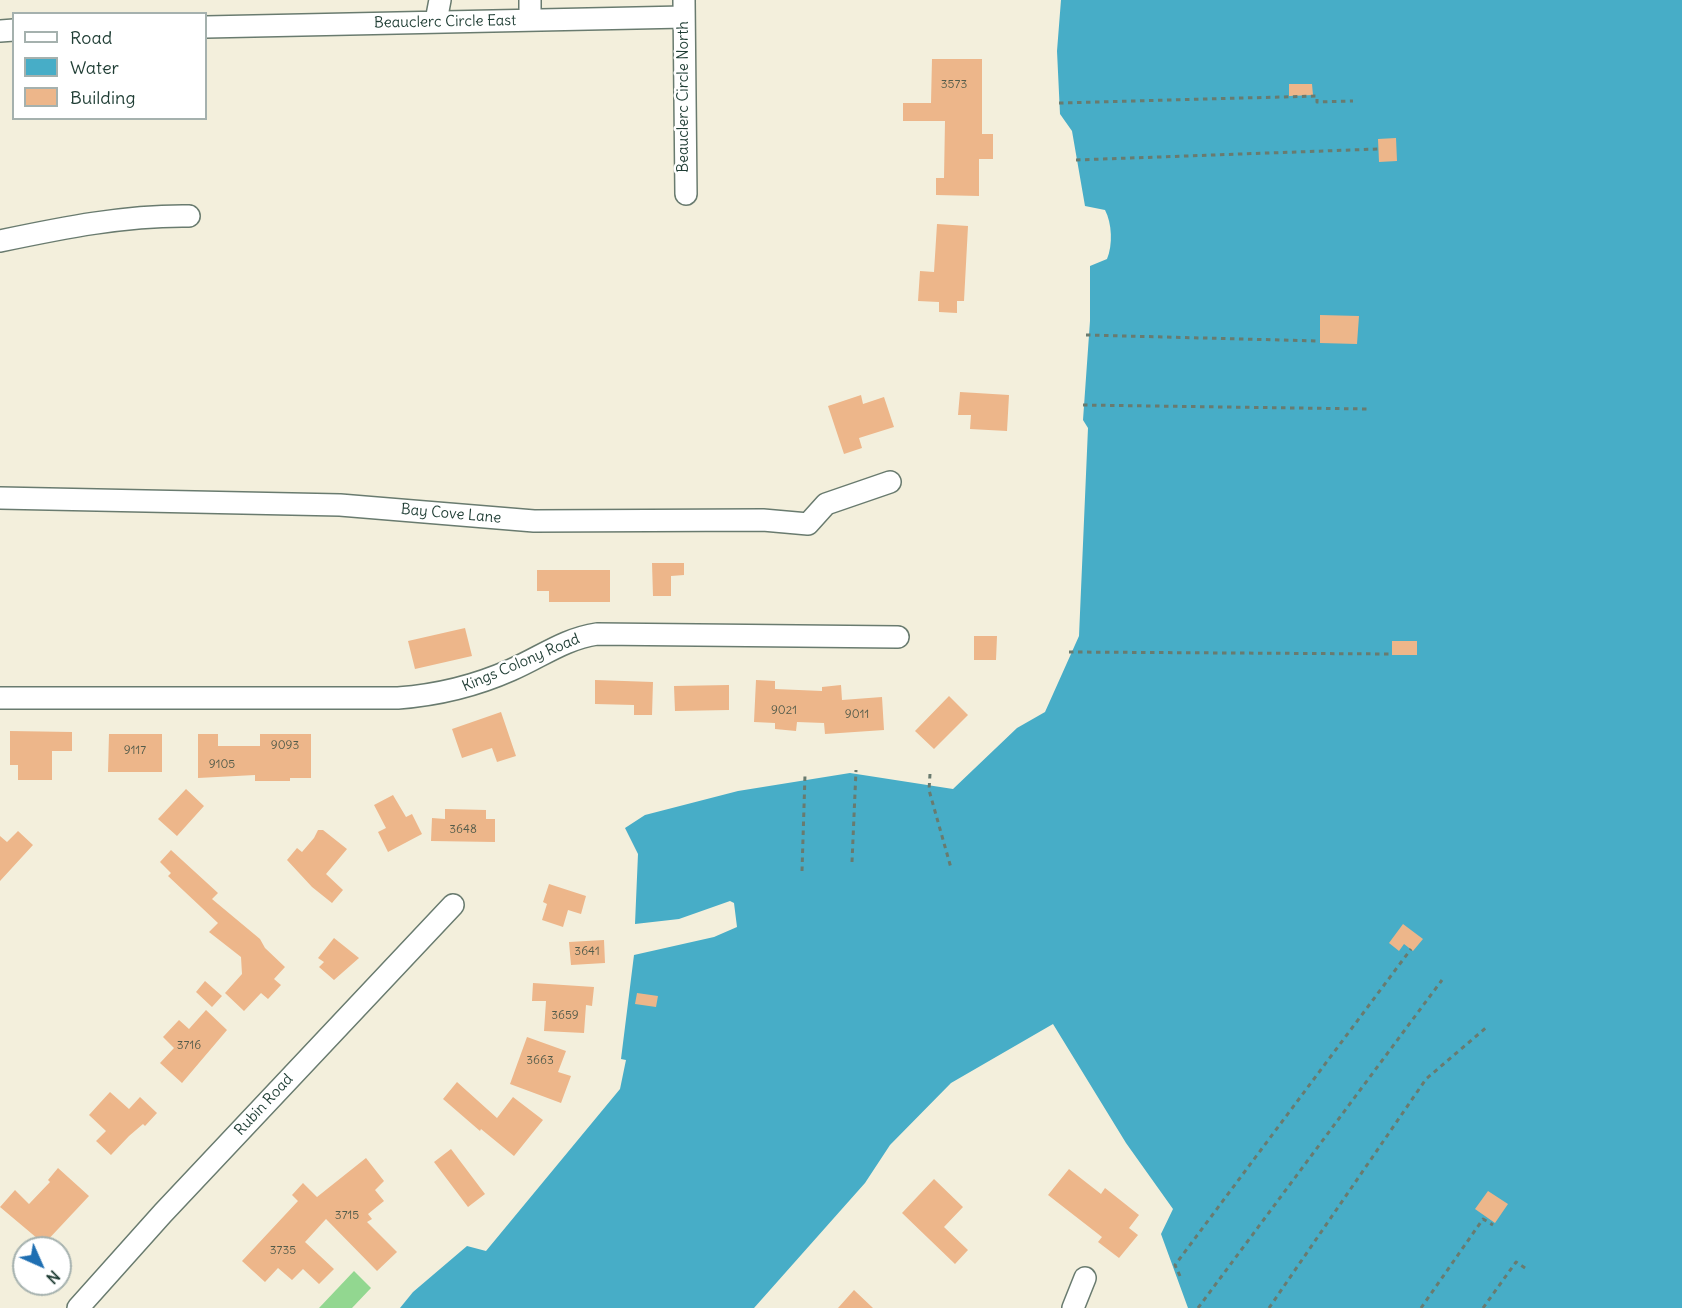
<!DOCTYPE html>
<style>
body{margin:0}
#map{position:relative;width:1682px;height:1308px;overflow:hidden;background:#f3efdc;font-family:Delius,sans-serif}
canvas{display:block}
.legend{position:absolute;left:12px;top:12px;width:195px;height:108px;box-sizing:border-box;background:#fff;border:2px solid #a5b1ae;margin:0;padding:8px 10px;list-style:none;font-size:18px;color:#1f3d34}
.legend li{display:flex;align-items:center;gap:12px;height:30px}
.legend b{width:30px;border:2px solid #a5b1ae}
.north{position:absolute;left:12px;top:1236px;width:60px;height:60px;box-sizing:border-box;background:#fff;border:2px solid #a5b1ae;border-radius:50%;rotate:135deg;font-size:16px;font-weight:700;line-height:24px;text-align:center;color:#1f3d34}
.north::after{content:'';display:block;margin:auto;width:21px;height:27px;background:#1f6fb2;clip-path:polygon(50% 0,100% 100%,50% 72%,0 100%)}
</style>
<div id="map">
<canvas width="1682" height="1308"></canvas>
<ul class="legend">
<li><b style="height:8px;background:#fff"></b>Road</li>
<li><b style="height:16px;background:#47adc7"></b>Water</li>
<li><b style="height:16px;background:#edb68a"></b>Building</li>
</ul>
<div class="north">N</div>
</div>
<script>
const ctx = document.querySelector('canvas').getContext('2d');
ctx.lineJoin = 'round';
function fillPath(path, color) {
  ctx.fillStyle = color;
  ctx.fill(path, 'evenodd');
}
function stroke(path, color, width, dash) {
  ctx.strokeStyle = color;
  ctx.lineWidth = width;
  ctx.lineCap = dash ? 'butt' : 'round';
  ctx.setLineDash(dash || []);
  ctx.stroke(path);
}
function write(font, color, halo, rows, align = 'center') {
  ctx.font = font + ' Delius,sans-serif';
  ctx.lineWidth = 5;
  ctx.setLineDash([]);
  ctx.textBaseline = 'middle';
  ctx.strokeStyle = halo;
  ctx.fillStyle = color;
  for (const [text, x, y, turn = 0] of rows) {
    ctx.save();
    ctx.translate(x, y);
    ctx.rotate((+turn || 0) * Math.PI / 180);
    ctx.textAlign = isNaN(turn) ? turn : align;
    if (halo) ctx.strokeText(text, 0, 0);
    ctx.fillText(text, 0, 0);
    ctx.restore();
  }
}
fillPath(new Path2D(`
 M354,1271L371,1288L352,1308H319Z`), '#92d790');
fillPath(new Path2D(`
 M1061,0H1682V1308H1188L1161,1234L1173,1209L1126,1143L1053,1024L951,1083L890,1145L865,1183L754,1308H400L413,1292L467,1246L486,1251L620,1089L626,1060L621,1059L634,955L714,937L737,927L734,903L730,901L679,919L635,924L638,854L625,828L645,815L738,791L850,773L953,789L1017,728L1045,712L1079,636L1088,428L1083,420L1090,321V266L1107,259C1113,245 1112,223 1105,210L1085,206L1072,131L1060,114L1057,51Z`), '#47adc7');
fillPath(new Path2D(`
 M932,59H982V134H993V159H979V196L936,195V178H944L945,121H903V103H931Z
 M1289,84H1312L1313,95L1289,96Z
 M1396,138L1397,161L1379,162L1378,139Z
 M937,224L968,226L964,301H957V313L939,312V302L918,301L920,271L934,272Z
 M1320,315L1359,316L1357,344L1320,343Z
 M960,392L1009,395L1007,431L970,429L971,415H958Z
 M861,395L863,404L884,397L894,427L859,438L862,448L844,454L828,406Z
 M652,563H684V575L671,576V596H653Z
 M537,570H610V602H549V591H537Z
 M465,628L472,656L415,669L408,641Z
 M974,636H997L996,660H974Z
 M1392,641H1417V655H1392Z
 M595,680L653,682L652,715H634V705L595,704Z
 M756,680L775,681V689L822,691V687L841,685L842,700L882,697L884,730L825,734L824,723L797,722L796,731L775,729V723L754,722Z
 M729,685V710L675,711L674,686Z
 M949,696L968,715L934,749L915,731Z
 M501,712L516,756L497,762L492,748L462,758L452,729Z
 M10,731L72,732V751H52V780H18V765H10Z
 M109,734H162V772H108Z
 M198,734H218V746H260V734H311V778H290V781H255V775L198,778Z
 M186,789L204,806L177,836L158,819Z
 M393,795L406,817L412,814L422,834L388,852L378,832L386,828L374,805Z
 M445,809L486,810V819H495V842L431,841L432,818L445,819Z
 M318,830H323L347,849L326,874L343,890L332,903L312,887L287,860L297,848L302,852L314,838Z
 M18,831L33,845L0,881V836L7,842Z
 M171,850L218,893L212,899L260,939L265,948L285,967L274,979L281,985L268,999L261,993L244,1011L225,993L242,974L241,957L209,932L218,923L168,876L171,873L160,862Z
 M549,884L586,896L581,914L568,910L563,927L542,920L547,904L543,902Z
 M1403,924L1423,939L1413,951L1404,944L1399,951L1389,943Z
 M334,938L359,958L334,980L319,967L324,962L318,958Z
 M604,940L605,963L571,965L569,942Z
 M205,981L222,996L212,1007L196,992Z
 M533,983L594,987L592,1006L586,1005L584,1033L544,1031L546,1001H532Z
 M637,993L658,996L656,1007L635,1004Z
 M206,1010L227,1030L182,1083L160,1063L174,1048L163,1037L179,1020L189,1029Z
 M527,1037L566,1051L558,1072L571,1076L561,1103L510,1084Z
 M457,1082L497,1118L513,1097L543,1120L514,1156L481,1129L480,1131L443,1099Z
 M110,1092L129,1109L140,1097L157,1113L145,1126L143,1124L129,1136L111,1155L96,1141L106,1131L89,1115Z
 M451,1149L485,1194L468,1207L434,1162Z
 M366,1158L384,1181L375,1190L384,1201L368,1214L372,1219L367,1222L397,1252L377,1271L326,1219L305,1242L334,1269L319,1284L303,1269L292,1280L278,1268L265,1282L242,1261L298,1201L292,1195L303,1183L317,1197Z
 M58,1168L89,1196L44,1244L0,1207L15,1190L29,1204L50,1182L48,1180Z
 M1069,1169L1101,1194L1105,1188L1139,1215L1129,1228L1138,1235L1119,1258L1098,1242L1102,1237L1048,1195Z
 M934,1179L963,1207L944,1227L968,1250L955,1264L902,1213Z
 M1488,1191L1508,1204L1495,1223L1475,1209Z
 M854,1290L873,1308H838Z`), '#edb68a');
const minor = new Path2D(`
 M684,0L686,194
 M530,20V0
 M436,21L440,0
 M206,27L684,17
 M0,31L14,30
 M0,241C62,228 126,215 189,216
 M0,498L340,505L534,521L763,520L808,524L826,504L890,482
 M0,698H398C438,695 475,686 511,670C541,657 564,639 597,634L898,637
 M78,1308L163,1213L453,905
 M1073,1308L1085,1278`);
stroke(minor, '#697b6f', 24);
stroke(new Path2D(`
 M1059,103L1317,96V102L1353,101
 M1076,160L1378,149
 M1086,335L1320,341
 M1083,405L1370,409
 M1069,652L1392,654
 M930,774L929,790L951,868
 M852,862L856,770
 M802,871L805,775
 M1180,1276L1175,1265L1411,949
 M1198,1308L1442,980
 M1269,1308L1426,1079L1488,1026
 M1421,1308L1483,1219L1493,1225
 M1483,1308L1516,1262L1528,1270`), '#697b6f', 3, [4.5, 4.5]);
stroke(minor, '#fff', 21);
write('12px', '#525b4a', null, [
 ["3573",954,85],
 ["9021",784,711],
 ["9011",857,715],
 ["9093",285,746],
 ["9117",135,751],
 ["9105",222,765],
 ["3648",463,830],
 ["3641",587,952],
 ["3659",565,1016],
 ["3716",189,1046],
 ["3663",540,1061],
 ["3715",347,1216],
 ["3735",283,1251]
]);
write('15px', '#1f3d34', '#fff', [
 ["Beauclerc Circle East",445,22,-1],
 ["Beauclerc Circle North",684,97,-90],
 ["Bay Cove Lane",451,514,5],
 ["Kings Colony Road",521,663,-23],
 ["Rubin Road",264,1105,-47]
]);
</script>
